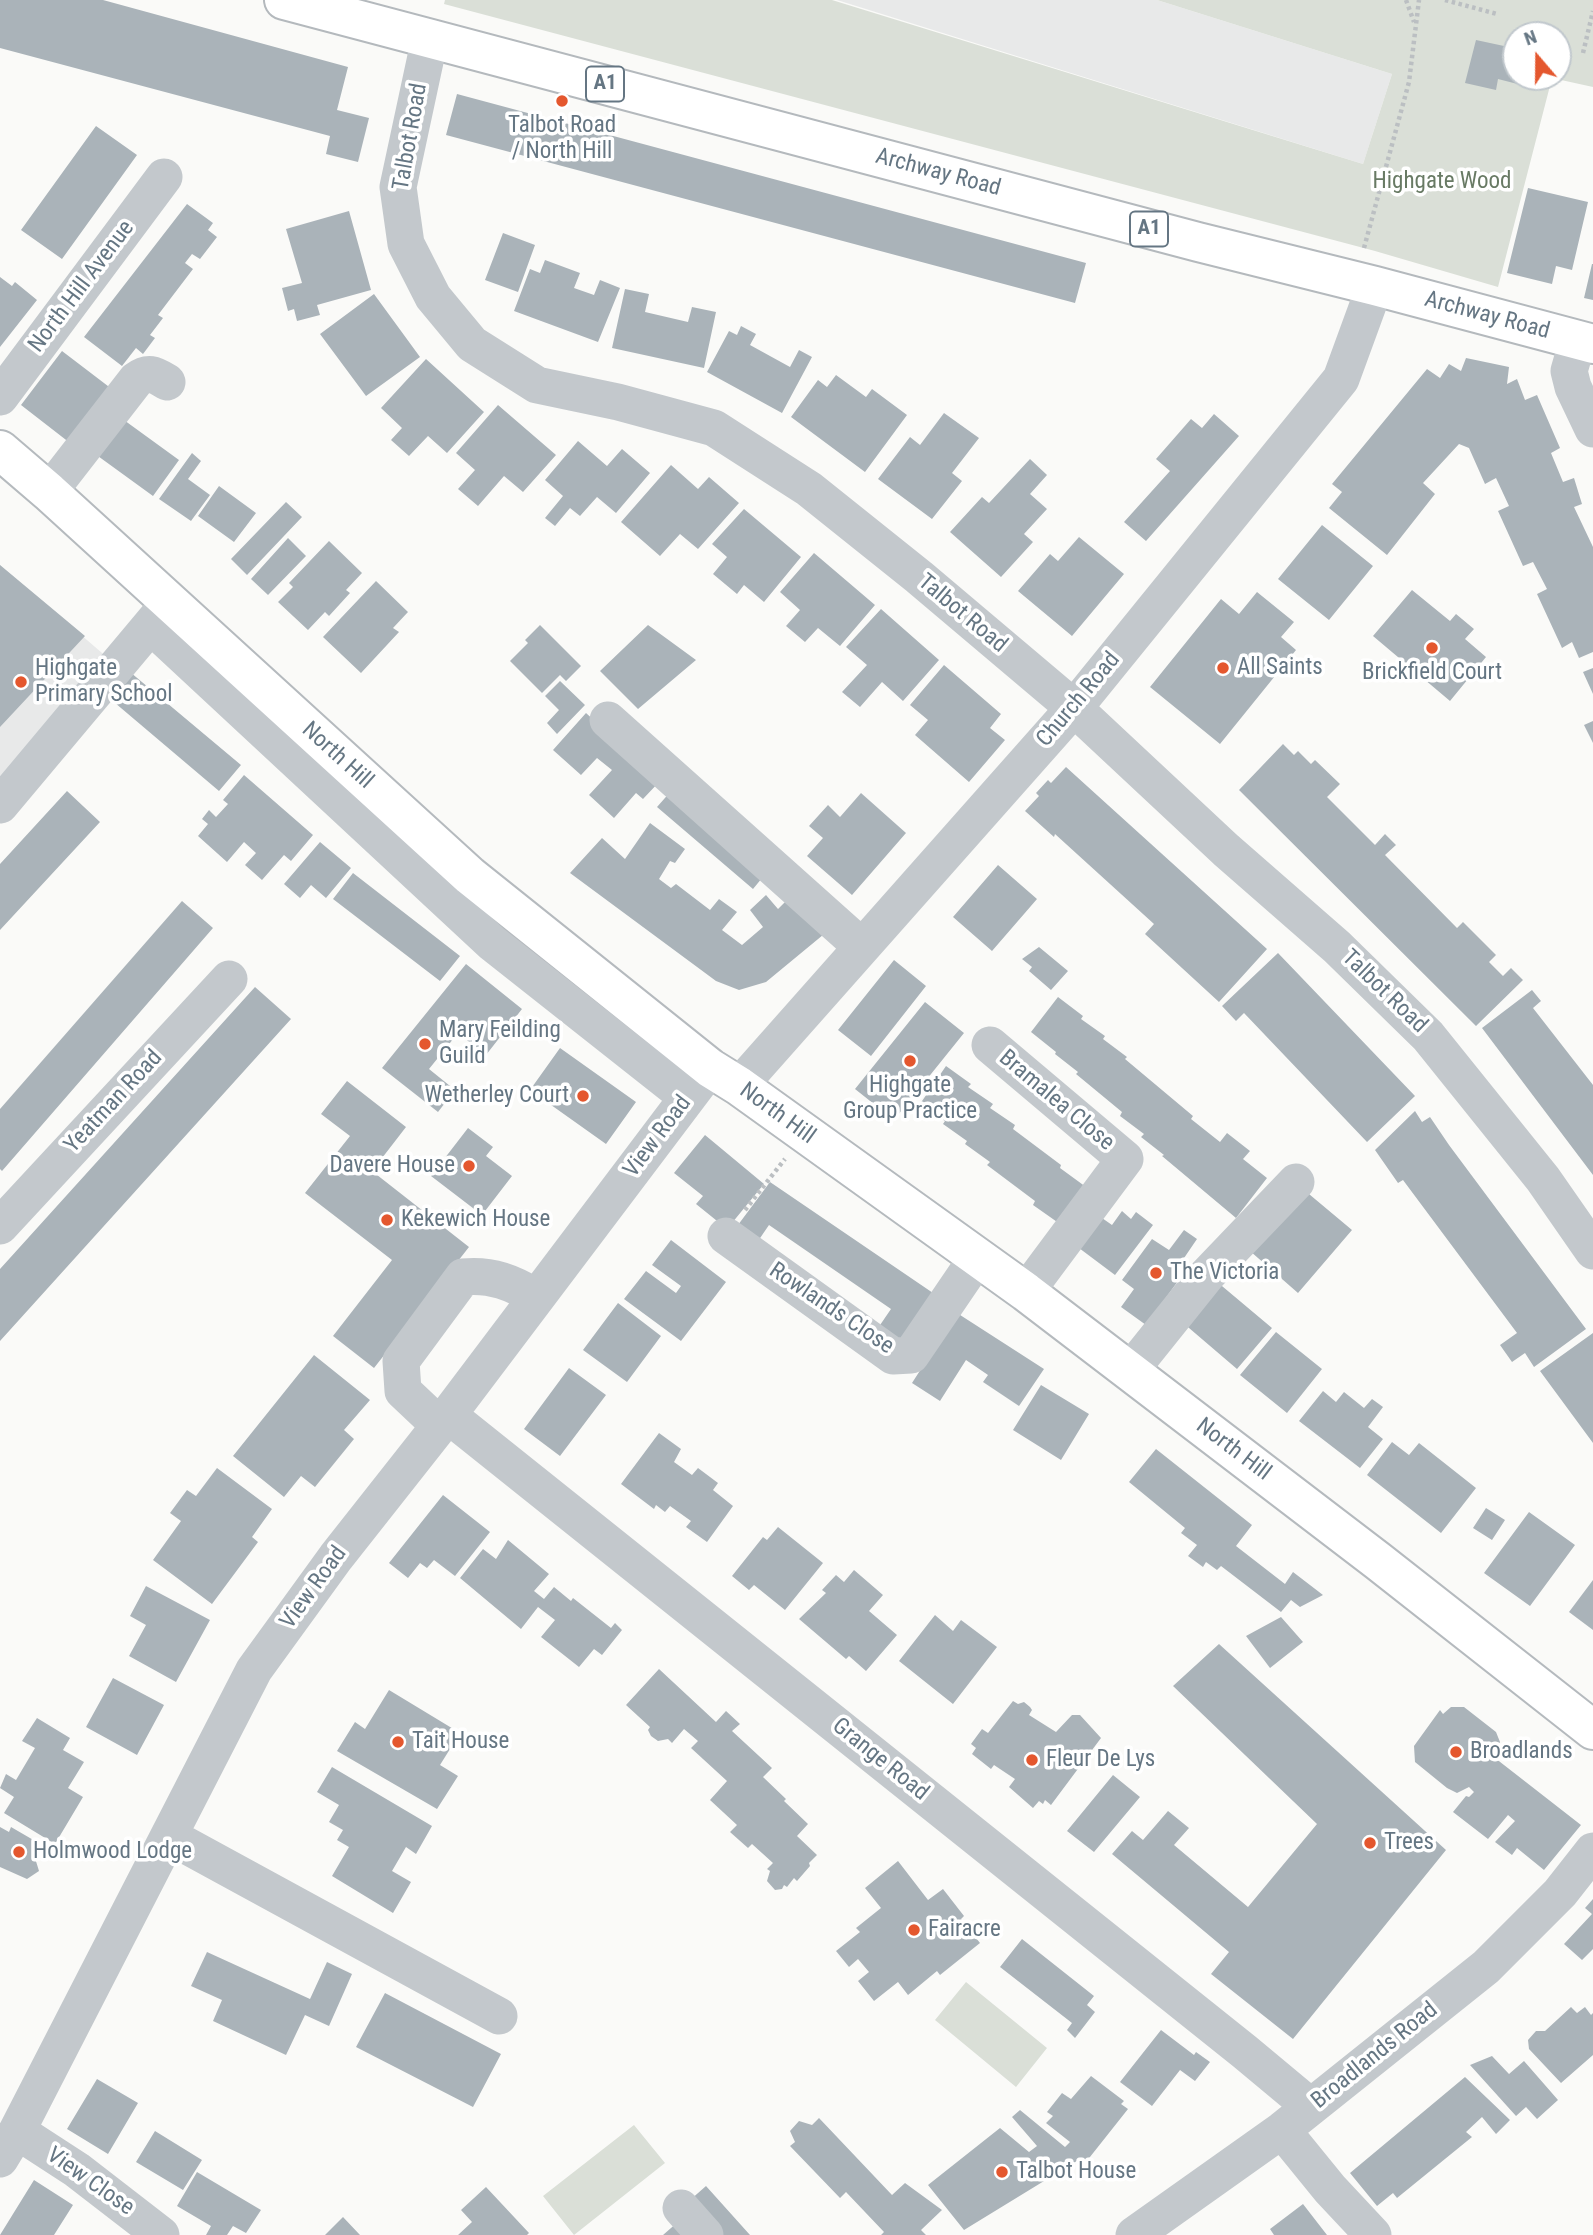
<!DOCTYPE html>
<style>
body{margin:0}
#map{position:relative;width:1593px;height:2235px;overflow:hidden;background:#fafaf8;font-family:"Roboto Condensed",sans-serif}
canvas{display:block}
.north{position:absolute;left:1502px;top:21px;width:70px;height:70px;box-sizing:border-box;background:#fff;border:2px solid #c1c8cd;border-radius:50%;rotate:340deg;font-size:19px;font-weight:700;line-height:28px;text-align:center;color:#657683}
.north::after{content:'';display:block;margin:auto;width:24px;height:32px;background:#e4572e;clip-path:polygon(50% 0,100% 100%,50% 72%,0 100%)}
</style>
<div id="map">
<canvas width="1593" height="2235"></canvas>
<div class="north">N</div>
</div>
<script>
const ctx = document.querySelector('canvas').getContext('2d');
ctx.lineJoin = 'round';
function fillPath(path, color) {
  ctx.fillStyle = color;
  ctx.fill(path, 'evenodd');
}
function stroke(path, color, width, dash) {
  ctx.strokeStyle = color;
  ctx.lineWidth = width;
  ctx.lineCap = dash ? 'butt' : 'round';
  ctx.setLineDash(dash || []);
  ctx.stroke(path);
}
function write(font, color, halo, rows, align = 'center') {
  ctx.font = font + ' "Roboto Condensed",sans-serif';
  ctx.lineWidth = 7;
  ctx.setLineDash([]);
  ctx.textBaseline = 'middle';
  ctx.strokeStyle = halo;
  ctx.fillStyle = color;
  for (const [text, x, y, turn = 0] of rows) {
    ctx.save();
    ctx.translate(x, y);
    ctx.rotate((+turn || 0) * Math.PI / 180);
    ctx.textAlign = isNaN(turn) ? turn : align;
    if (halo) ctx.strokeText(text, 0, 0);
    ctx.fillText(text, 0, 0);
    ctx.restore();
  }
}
fillPath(new Path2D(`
 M837,0H1157L1392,74L1363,164Z
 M0,565L109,659L0,778Z`), '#e8e9e9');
fillPath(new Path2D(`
 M445,0H832L1363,164L1392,74L1157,0H1593V87L1552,78L1498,287L1375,251L444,4ZM1516,35H1558V77H1516Z
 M966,1982L1047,2048L1016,2087L935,2020Z
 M634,2125L665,2163L574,2235L543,2196Z`), '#dadfd7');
fillPath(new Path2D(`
 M0,0H103L348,67L337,110L369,118L358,162L326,154L330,136L0,48Z
 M1476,40L1504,46L1502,58L1516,62V77H1544L1541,90L1498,79L1496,90L1465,83Z
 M457,94L1086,263L1075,303L446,135Z
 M96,126L137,155L62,259L21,230Z
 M1528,188L1588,202L1572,270L1556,266L1552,284L1507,273Z
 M187,204L213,223L208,230L217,237L200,259L192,254L185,263L193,269L158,315L163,318L150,335L155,338L143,354L136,348L122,366L84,337Z
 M349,211L371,290L317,305L320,315L297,321L294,309L288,311L282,288L302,283L286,229Z
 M503,233L535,245L518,292L485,280Z
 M545,260L580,273L574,288L594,295L600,280L620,288L598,342L514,311L530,269L540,273Z
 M1592,264H1593V300L1584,298Z
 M0,277L12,286L15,282L37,300L0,347Z
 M625,289L649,294L645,312L688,322L692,307L716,312L704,368L612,348Z
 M374,294L420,357L366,396L320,334Z
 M741,326L756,334L750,345L790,367L799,350L812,357L782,413L707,372L729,331L737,335Z
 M62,351L121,396L79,450L21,405Z
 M1466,358L1509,367L1507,384L1517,379L1525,400L1537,395L1560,448L1551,453L1563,482L1574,478L1582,504L1574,507L1593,547V652L1579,658L1572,642L1562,648L1537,594L1547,589L1533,562L1523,566L1498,511L1509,506L1496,478L1485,484L1469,448L1459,444L1423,483L1435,494L1387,555L1329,508L1342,492L1332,484L1427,369L1440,378L1449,364L1461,371Z
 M426,359L484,412L447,453L428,436L409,456L391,440L402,428L381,408Z
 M836,375L866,397L872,389L907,415L865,472L791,417L818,380L827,387Z
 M498,405L556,455L523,492L504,476L478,506L458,489L475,470L456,453Z
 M944,413L979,438L952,473L962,481L932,519L878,479L910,437L920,445Z
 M1214,414L1239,436L1146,541L1124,522L1170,471L1156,459L1191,419L1202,428Z
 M117,415L179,460L153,496L91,451Z
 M578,441L607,466L622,449L650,473L616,513L597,497L580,516L570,508L555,526L545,518L563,496L545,480Z
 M192,453L201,461L188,479L210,495L191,521L159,499Z
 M1030,459L1047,475L1030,494L1047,509L1024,534L1033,542L1001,577L950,532L982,497L989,503Z
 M671,465L698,489L709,477L739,503L698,549L680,534L660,556L621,522Z
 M219,486L256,513L234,542L198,516Z
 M286,502L302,517L247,575L231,559Z
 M744,509L801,557L764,602L744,585L737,594L713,574L727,557L712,544Z
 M1322,525L1373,566L1329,620L1278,579Z
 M1079,537L1124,574L1072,636L1018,591L1050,554L1058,561Z
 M288,538L306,556L268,595L251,579Z
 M329,541L362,573L346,590L350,593L329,616L325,612L308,630L278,602L293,587L289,583Z
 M814,553L875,605L840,646L818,628L805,642L786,626L800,610L780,592Z
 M0,565L85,636L0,727Z
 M376,581L408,612L393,628L399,632L361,673L323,637Z
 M1412,590L1450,621L1456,614L1474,629L1465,639L1486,657L1450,701L1373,636Z
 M1257,592L1294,622L1281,637L1296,650L1220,744L1150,687L1221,599L1239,614Z
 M881,609L939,660L903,701L882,682L860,707L842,692L867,665L846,647Z
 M540,625L581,666L566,681L560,675L542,693L510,661L528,643L525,640Z
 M648,625L696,660L638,709L600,671Z
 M944,665L1001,714L990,728L1005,740L969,782L915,735L928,720L910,705Z
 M1593,668V694L1583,672Z
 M130,672L241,765L219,791L108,697Z
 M560,681L585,705L557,734L547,723L559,710L545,696Z
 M586,713L660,781L643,799L636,793L614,818L589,795L612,770L597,758L581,775L553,750Z
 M1593,721V743L1584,725Z
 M1283,744L1294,755L1298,751L1311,764L1315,760L1340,784L1327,797L1375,845L1385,834L1396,845L1385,855L1457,928L1463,922L1496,955L1489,962L1503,976L1511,968L1523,980L1476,1026L1239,790Z
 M1066,767L1267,949L1219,1002L1145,934L1154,924L1055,834L1054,837L1025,811L1039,796L1036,793L1048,780L1051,783Z
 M244,775L313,835L291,861L284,855L262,880L245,865L256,853L244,842L227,862L198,836L208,824L202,819L209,810L216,817L228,804L223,800Z
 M672,790L767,872L753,889L657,807Z
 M67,791L100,822L0,930V864Z
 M861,793L906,833L852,895L807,856L823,838L809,826L828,805L840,817Z
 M650,823L685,849L675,863L670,861L659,879L671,888L676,884L710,910L719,899L737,912L722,930L742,945L763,927L750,910L766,895L778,909L793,894L829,930L766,982L739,990L716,981L570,873L602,838L625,859Z
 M320,842L351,868L326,898L311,885L300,898L284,884Z
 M998,865L1037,899L992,951L953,917Z
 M353,873L460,956L440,981L333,899Z
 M182,901L213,928L2,1171L0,1169V1109Z
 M1039,947L1068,971L1051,990L1029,971L1032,967L1022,959Z
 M1278,953L1415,1096L1367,1142L1244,1013L1236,1021L1222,1006Z
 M894,960L926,986L871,1056L838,1030Z
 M466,964L522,1009L486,1055L458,1033L429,1069L455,1090L438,1112L382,1068Z
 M255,987L291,1019L0,1341V1269Z
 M1532,990L1541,1001L1533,1008L1593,1085V1175L1482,1028Z
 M1058,997L1083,1016L1081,1019L1105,1036L1103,1039L1127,1057L1125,1059L1193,1116L1191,1119L1220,1142L1227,1133L1250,1151L1243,1159L1267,1178L1236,1218L1162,1156L1164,1155L1141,1137L1144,1134L1120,1116L1122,1112L1076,1074L1078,1072L1055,1054L1056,1052L1031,1032Z
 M925,1002L964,1033L894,1120L855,1089Z
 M560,1048L636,1102L606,1144L530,1090Z
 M946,1066L971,1084L968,1087L993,1104L990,1108L1015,1125L1013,1129L1061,1165L1060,1168L1086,1187L1060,1224L1033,1205L1035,1201L987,1165L990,1162L965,1144L967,1141L943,1124L945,1121L920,1104Z
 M347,1081L406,1127L372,1171L469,1247L374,1368L333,1336L392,1260L305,1193L350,1136L321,1114Z
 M1415,1111L1422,1122L1430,1117L1449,1145L1586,1329L1534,1367L1525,1353L1512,1362L1500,1345L1517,1333L1403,1180L1398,1183L1375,1150Z
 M468,1128L493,1147L486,1156L512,1176L482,1215L431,1176Z
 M705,1135L764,1184L727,1229L696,1204L703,1196L674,1173Z
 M770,1182L933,1293L899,1344L878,1328L891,1309L769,1225L756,1244L735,1229Z
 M1303,1189L1352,1230L1298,1293L1250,1251Z
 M1122,1211L1131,1219L1136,1212L1153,1225L1115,1275L1079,1248L1102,1218L1112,1225Z
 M1184,1230L1197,1239L1182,1261L1189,1266L1146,1325L1121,1307L1134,1289L1122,1280L1152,1239L1169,1250Z
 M671,1240L726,1282L681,1341L624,1299L646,1271L676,1293L681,1286L652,1265Z
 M1216,1281L1272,1328L1237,1369L1182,1322Z
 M618,1303L661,1336L627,1382L583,1350Z
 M957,1313L1044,1369L1019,1406L983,1382L988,1375L966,1360L940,1401L912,1383Z
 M1276,1332L1322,1369L1287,1413L1240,1375Z
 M1593,1333V1443L1540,1371Z
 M314,1355L370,1400L344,1430L354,1439L315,1487L301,1476L284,1497L233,1456Z
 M569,1368L606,1395L560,1456L524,1429Z
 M1041,1385L1089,1414L1061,1460L1013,1430Z
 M1323,1391L1336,1402L1344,1392L1364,1408L1372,1399L1383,1407L1368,1427L1383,1439L1360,1468L1299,1421Z
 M659,1433L681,1449L674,1462L692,1475L698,1468L718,1483L713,1490L733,1506L707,1542L686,1527L691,1521L670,1506L665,1512L656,1505L654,1509L621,1484Z
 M1392,1442L1409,1455L1419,1443L1476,1488L1441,1533L1367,1475Z
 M1156,1449L1252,1525L1236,1546L1285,1584L1293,1572L1323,1595L1300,1607L1291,1600L1281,1612L1221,1566L1217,1570L1206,1562L1203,1567L1188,1556L1197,1545L1181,1533L1185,1528L1129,1482Z
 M217,1468L272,1509L252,1537L258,1542L212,1604L153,1560L181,1521L170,1513L187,1490L196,1496Z
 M443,1495L490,1532L455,1576L434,1560L427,1568L420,1563L408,1578L389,1563Z
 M1486,1508L1505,1520L1492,1540L1473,1528Z
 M1529,1512L1575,1545L1530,1606L1484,1573Z
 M778,1527L823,1563L785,1610L754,1585L749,1590L732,1576L763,1537L767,1540Z
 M508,1540L549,1574L534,1591L544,1599L554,1587L571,1601L573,1598L611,1628L615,1623L622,1630L602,1655L594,1649L579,1667L541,1637L555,1620L538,1607L521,1629L460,1578L483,1549L496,1559Z
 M854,1570L883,1595L869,1611L897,1635L866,1671L849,1656L846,1659L799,1619L826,1593L822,1590L836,1575L844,1582Z
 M1593,1580V1630L1569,1612Z
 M146,1586L210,1620L176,1682L129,1656L146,1625L130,1616Z
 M935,1615L953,1631L961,1620L997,1647L953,1704L899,1661Z
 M1281,1617L1303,1642L1270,1668L1246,1636Z
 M1219,1644L1446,1850L1293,2039L1211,1974L1229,1952L1112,1854L1132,1831L1143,1840L1168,1811L1189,1828L1174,1845L1248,1907L1317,1824L1173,1686Z
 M659,1669L716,1722L726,1711L740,1724L732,1731L772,1768L763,1777L786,1799L784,1801L808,1824L797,1836L817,1855L809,1863L810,1866L797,1881L794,1878L787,1887L784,1885L782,1889L775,1890L767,1881L770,1871L767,1869L773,1863L752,1844L748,1848L730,1832L737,1825L710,1800L727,1781L691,1748L698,1741L684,1729L672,1743L668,1739L658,1741L651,1736L648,1730L650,1727L626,1705Z
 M113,1678L164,1705L137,1755L86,1727Z
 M389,1690L460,1733L440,1765L458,1776L437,1809L337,1751L355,1722L365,1729Z
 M1013,1701L1018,1704L1024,1702L1030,1707L1032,1710L1029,1715L1056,1732L1072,1715H1080L1101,1738L1051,1805L1045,1800L1043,1804L1039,1801L1033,1808L1009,1787L1015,1779L994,1765L991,1769L972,1754L976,1748L971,1744L982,1729L988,1733Z
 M1451,1707H1464L1496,1732L1500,1742L1495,1758L1581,1825L1544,1870L1517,1848L1512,1855L1495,1842L1515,1821L1508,1815L1488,1839L1453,1812L1466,1796L1469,1797L1474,1792L1469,1787L1457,1793L1447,1788L1415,1762L1414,1746L1440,1710L1443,1714Z
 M37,1718L70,1738L63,1750L84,1762L68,1788L83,1797L55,1844L4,1813L14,1797L0,1788L6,1774L16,1780L35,1748L22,1741Z
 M332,1767L432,1826L416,1854L406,1847L392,1871L411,1882L393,1913L332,1876L349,1847L337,1840L343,1830L329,1822L339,1805L317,1792Z
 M1113,1775L1140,1797L1094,1852L1067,1831Z
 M0,1827L9,1832L11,1827L42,1845L35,1858L39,1871L27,1879L0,1867Z
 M898,1861L928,1900L943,1889L964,1916L961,1919L980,1943L940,1975L937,1971L908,1995L898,1982L874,2001L858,1981L869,1972L858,1959L849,1967L836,1951L860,1932L856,1928L881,1908L865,1888Z
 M1593,1899V1949L1582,1960L1564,1944L1592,1914L1585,1908Z
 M1022,1939L1094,1996L1087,2005L1095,2012L1075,2038L1067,2030L1072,2023L1000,1967Z
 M207,1952L310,1999L327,1962L352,1974L329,2026L305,2015L286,2055L213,2021L222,2000L191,1986Z
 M385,1993L501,2054L473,2107L356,2047Z
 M1571,2007L1577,2013L1585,2007L1591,2015L1593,2013V2055L1561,2083L1529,2049L1528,2040L1536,2031H1545Z
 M1161,2030L1194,2055L1196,2052L1210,2062L1195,2081L1180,2070L1152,2106L1120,2082Z
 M1492,2056L1509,2074L1524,2061L1558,2100L1537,2119L1526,2107L1516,2116L1470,2065Z
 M1091,2076L1124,2101L1121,2104L1128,2109L1086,2162L1080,2159L964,2230L928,2185L1000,2128L1029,2152L1037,2146L1012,2117L1020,2110L1065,2147L1070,2142L1046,2123L1053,2116L1047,2112L1062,2093L1071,2099Z
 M1465,2077L1510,2120L1496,2134L1482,2117L1466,2132L1472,2137L1397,2198L1393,2193L1377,2206L1350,2173Z
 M97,2079L138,2103L108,2154L67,2129Z
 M819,2118L892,2195L905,2183L942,2210L921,2230L926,2235H881L884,2232L846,2192L840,2198L790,2146L795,2142L790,2131L799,2121L812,2125Z
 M155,2131L202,2160L183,2190L136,2162Z
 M197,2172L261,2210L246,2233L233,2226L227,2235H206L211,2226L177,2206Z
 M34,2180L73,2205L54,2235H0Z
 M706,2186L750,2235H720L689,2201Z
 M486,2187L529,2233L527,2235H458L472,2222L461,2210Z
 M1303,2204L1327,2235H1274L1270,2229Z
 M343,2217L360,2235H325Z
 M679,2221L691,2235H663Z`), '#aab3b9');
const major = new Path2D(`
 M0,450L49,492L470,876L710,1068L739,1086L1026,1292L1378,1561L1593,1730`);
const highway = new Path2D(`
 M284,0L1198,242L1375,286L1593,344`);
stroke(major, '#b5babe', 42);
stroke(highway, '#b4b9bd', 42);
stroke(new Path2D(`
 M1406,0L1414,22
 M1445,0L1497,14
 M1583,53L1593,11
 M1364,248L1409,82L1419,0
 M745,1210L785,1159`), '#bbbfc2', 4.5, [3.5, 3.5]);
stroke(new Path2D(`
 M430,38L398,187L406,244L433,297L472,344L537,385L618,402L714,428L809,489L919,577L1074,708L1226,850L1337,947L1428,1036L1543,1179L1593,1251
 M1578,340L1569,371L1573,387L1593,429
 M0,397L164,177
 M49,492L136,380C148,371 154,374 167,382
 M151,626L492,943L687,1097
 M608,720L862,947
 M0,805L166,607
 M990,1045L1125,1159L1026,1292
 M739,1086L1074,708L1341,379L1375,286
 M0,1226L229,979
 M726,1236L893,1356L911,1355L977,1258
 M1130,1371L1207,1275L1296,1182
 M448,1415L1245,2052L1311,2107
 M439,1425L403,1391L401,1361L463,1277C492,1274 513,1283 536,1297
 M169,1836L499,2016
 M1282,2130L1330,2189L1373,2235
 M17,2131L77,2170L161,2235
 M0,2159L17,2131L254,1670L336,1557L448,1415L710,1068
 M681,2208L705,2235
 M1134,2235L1282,2130L1486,1967L1560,1893L1593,1851`), '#c3c8cc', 37);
stroke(major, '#fff', 38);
stroke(highway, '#fff', 38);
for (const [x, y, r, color] of [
 [562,101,7,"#e4572e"],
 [1432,648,7,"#e4572e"],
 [1223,668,7,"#e4572e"],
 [21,682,7,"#e4572e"],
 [425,1044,7,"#e4572e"],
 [910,1061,7,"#e4572e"],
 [583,1096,7,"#e4572e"],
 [469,1166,7,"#e4572e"],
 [387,1220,7,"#e4572e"],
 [1156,1273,7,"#e4572e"],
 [398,1742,7,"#e4572e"],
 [1456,1752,7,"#e4572e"],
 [1032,1760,7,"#e4572e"],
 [1370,1843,7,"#e4572e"],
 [19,1852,7,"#e4572e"],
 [914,1930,7,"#e4572e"],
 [1002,2172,7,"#e4572e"]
]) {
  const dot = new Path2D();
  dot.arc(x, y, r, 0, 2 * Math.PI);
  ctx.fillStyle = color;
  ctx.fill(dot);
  stroke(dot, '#fff', 2.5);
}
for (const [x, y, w] of [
 [605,84,38],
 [1149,229,38]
]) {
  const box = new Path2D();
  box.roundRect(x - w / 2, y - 17.5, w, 35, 5);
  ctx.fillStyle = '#fff';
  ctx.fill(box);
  stroke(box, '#657683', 2);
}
write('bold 21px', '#657683', null, [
 ["A1",605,84],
 ["A1",1149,229]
]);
write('23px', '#657683', '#fff', [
 ["Talbot Road",562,126,"center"],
 ["/ North Hill",562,152,"center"],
 ["All Saints",1237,668],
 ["Highgate",35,669],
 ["Primary School",35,695],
 ["Brickfield Court",1432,673,"center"],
 ["Mary Feilding",439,1031],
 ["Guild",439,1057],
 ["Highgate",910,1086,"center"],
 ["Group Practice",910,1112,"center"],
 ["Wetherley Court",569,1096,"right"],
 ["Davere House",455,1166,"right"],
 ["Kekewich House",401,1220],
 ["The Victoria",1170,1273],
 ["Tait House",412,1742],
 ["Broadlands",1470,1752],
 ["Fleur De Lys",1046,1760],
 ["Trees",1384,1843],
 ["Holmwood Lodge",33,1852],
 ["Fairacre",928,1930],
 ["Talbot House",1016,2172]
], 'left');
write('23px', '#657683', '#fff', [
 ["Talbot Road",411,137,-80],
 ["Archway Road",938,173,15],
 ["North Hill Avenue",82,287,-53],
 ["Archway Road",1487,316,15],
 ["Talbot Road",962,614,40],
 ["Church Road",1079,700,-50],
 ["North Hill",337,756,42],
 ["Talbot Road",1384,992,44],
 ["Bramalea Close",1056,1101,40],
 ["Yeatman Road",114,1102,-47],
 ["North Hill",777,1114,36],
 ["View Road",658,1137,-53],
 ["Rowlands Close",831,1309,34],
 ["North Hill",1233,1450,37],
 ["View Road",314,1588,-54],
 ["Grange Road",880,1760,39],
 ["Broadlands Road",1375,2056,-39],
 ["View Close",90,2182,35]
]);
write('23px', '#687a64', '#fff', [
 ["Highgate Wood",1442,182]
]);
</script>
